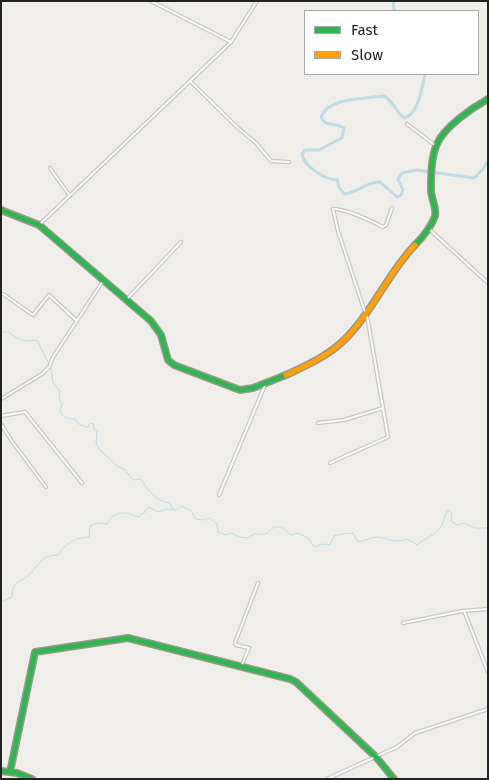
<!DOCTYPE html>
<style>
body{margin:0}
#map{position:relative;width:489px;height:780px;overflow:hidden;background:#f0eeeb;font-family:"Fira Sans",sans-serif}
canvas{display:block}
.frame{position:absolute;inset:0;border:2px solid #222;pointer-events:none}
.legend{position:absolute;left:304px;top:10px;width:175px;height:65px;box-sizing:border-box;background:#fff;border:1px solid #a7a7a7;margin:0;padding:6px 9px;list-style:none;font-size:15px;color:#222}
.legend li{display:flex;align-items:center;gap:10px;height:25px}
.legend b{width:25px;border:1px solid #a7a7a7}
</style>
<div id="map">
<canvas width="489" height="780"></canvas>
<div class="frame"></div>
<ul class="legend">
<li><b style="height:6px;background:#30b455"></b>Fast</li>
<li><b style="height:6px;background:#ff9f0a"></b>Slow</li>
</ul>
</div>
<script>
const ctx = document.querySelector('canvas').getContext('2d');
ctx.lineJoin = 'round';
function stroke(path, color, width, dash) {
  ctx.strokeStyle = color;
  ctx.lineWidth = width;
  ctx.lineCap = dash ? 'butt' : 'round';
  ctx.setLineDash(dash || []);
  ctx.stroke(path);
}
stroke(new Path2D(`
 M1,332H9C16,340 26,342 37,340L51,368L53,383L60,391L59,399L62,404L60,411C63,418 67,419 75,419L80,425L88,427L90,423L94,424L93,428L97,431L96,443L99,449L116,465L125,470L133,480L141,479C147,490 157,502 170,503L171,507L175,510
 M1,602L12,597C13,578 20,584 30,574C39,564 42,555 58,555C65,544 76,537 89,537L90,526L97,523L107,524C115,509 125,512 138,517L144,513L148,507L158,512L168,509L176,510L182,506L191,511L196,519L203,520L210,518L217,524L218,532L226,535L231,533L239,537L248,538L254,534H266L274,527H282L291,535L298,533L308,538L314,547L322,544L330,545L334,536L342,534L353,533L358,542C365,541 371,537 378,537C384,537 389,541 394,541C406,541 406,536 417,545C424,538 435,536 440,528C444,523 444,516 448,510L452,513L451,521L457,525L465,523L475,528H488`), '#bfdbe3', 1);
stroke(new Path2D(`
 M393,1L394,11
 M425,74C422,87 419,114 404,118C395,112 394,100 383,96C365,99 328,97 321,117C326,128 336,122 344,128L342,138L319,150H305L302,154C304,167 326,180 337,180L339,187L344,194C357,193 366,182 380,182L397,197L401,195L403,190L398,179L402,173L416,170L474,178L483,169L488,161`), '#bfdbe3', 3);
const street = new Path2D(`
 M151,1L231,42
 M190,81L237,127L256,143L271,161L289,162
 M407,124L436,146
 M50,168L70,196
 M39,225L231,42L257,1
 M429,229L488,283
 M3,294L33,315L49,295L77,321
 M127,299L181,242
 M1,399L42,374L49,367L53,357L103,281
 M1,416L25,412L82,483
 M318,423L344,420L383,408
 M1,424L11,440L46,487
 M330,463L388,437L368,321L338,231L333,209C344,208 372,221 383,227L386,225L392,208
 M219,495L265,385
 M464,611L488,672
 M403,623L462,611L488,609
 M241,667L249,648L236,645L235,643L258,583
 M327,779L397,747L415,733L488,709`);
const fast = new Path2D(`
 M1,210L39,225L151,321L161,335L168,360L174,365L240,390L253,388L286,375
 M415,245C423,237 431,227 435,216C437,208 431,199 431,190C431,176 431,157 437,144C444,127 472,108 488,99
 M1,771L17,773L32,779
 M10,772L35,652L128,638L290,679L296,682L376,757L394,779`);
const slow = new Path2D(`
 M286,375C305,366 326,357 342,342C372,314 387,274 415,245`);
stroke(street, '#c9c8c7', 4.5);
stroke(fast, '#999a82', 8);
stroke(slow, '#999a82', 8);
stroke(street, '#fdfcfc', 2);
stroke(fast, '#30b455', 5);
stroke(slow, '#ff9f0a', 5);
</script>
